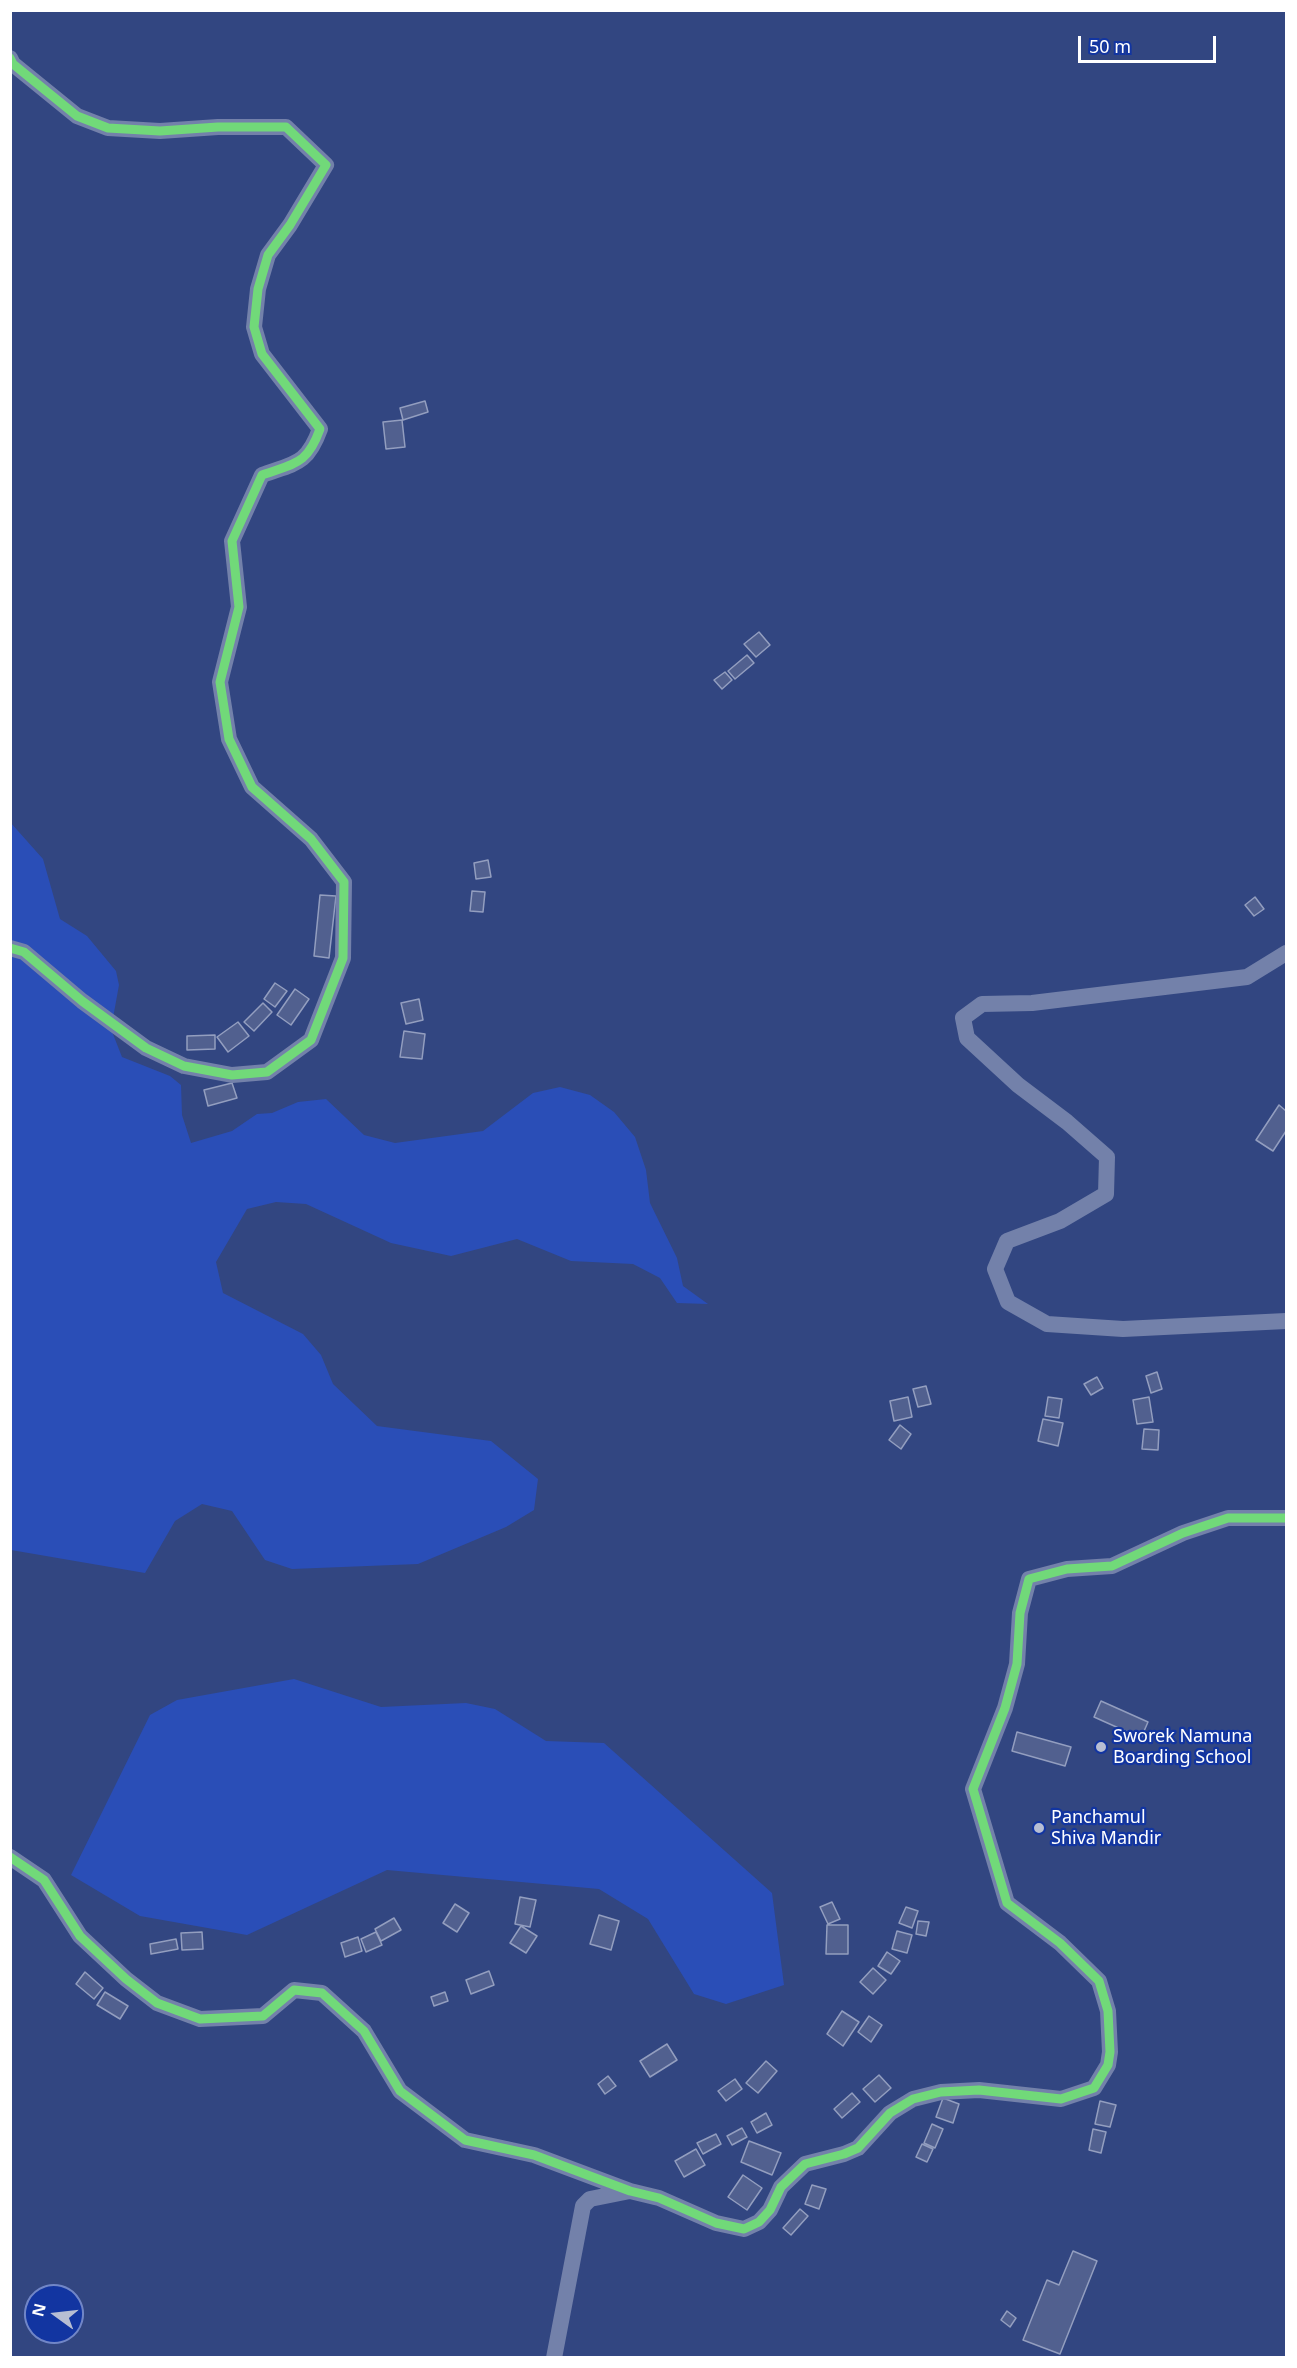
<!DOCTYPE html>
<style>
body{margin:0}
#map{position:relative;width:1297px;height:2368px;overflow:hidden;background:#324681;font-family:"Noto Sans",sans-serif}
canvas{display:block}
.frame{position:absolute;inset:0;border:12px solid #fff;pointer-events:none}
.north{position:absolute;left:24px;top:2284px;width:60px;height:60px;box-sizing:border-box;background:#1235a1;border:2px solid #7186c7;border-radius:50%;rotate:285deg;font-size:16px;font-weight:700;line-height:24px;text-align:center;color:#fff}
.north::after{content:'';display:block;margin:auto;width:21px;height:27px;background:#b7bed3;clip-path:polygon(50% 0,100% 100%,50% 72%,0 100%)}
.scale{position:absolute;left:1078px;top:36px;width:138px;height:27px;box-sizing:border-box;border:3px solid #fff;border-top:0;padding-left:8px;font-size:18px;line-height:21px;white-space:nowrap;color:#fff;-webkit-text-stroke:4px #1235a1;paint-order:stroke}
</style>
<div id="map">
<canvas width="1297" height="2368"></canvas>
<div class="frame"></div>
<div class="north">N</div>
<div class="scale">50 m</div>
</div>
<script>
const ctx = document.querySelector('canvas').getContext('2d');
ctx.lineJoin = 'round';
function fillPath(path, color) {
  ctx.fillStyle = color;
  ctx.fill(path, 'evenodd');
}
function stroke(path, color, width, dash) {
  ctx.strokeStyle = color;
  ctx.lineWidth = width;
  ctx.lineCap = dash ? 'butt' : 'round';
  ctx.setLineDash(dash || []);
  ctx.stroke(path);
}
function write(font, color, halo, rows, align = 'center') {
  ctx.font = font + ' "Noto Sans",sans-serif';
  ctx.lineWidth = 4.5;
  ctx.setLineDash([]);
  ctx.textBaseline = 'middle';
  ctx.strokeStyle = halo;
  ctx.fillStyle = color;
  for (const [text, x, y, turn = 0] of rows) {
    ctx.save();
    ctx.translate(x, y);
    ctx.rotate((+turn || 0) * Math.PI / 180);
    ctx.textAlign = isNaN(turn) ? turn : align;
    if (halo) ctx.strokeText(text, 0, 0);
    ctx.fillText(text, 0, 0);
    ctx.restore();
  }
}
fillPath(new Path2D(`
 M10,822L43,859L60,919L87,936L116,971L119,985L111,1029L122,1057L170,1076L181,1085L182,1115L191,1143L232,1131L257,1114L272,1113L298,1102L326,1099L364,1135L395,1143L483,1131L533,1093L560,1087L590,1095L614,1112L635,1137L646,1170L650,1203L677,1258L683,1286L708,1304L677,1303L660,1278L633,1264L571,1261L517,1239L451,1256L391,1243L306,1204L276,1202L247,1209L216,1262L223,1293L303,1334L321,1355L333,1384L377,1426L491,1441L538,1479L534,1510L506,1527L418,1564L292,1569L265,1560L232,1511L202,1504L175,1521L145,1573L11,1550Z
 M294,1679L381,1707L466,1703L495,1709L546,1741L604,1743L772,1893L784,1985L726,2004L694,1994L648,1919L599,1889L387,1870L247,1935L140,1916L71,1875L150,1715L177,1700Z`), '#2a4eb7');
const building = new Path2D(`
 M425,401L428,412L403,420L400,408Z
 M402,420L405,447L386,449L383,422Z
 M759,632L770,645L756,657L744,644Z
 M747,655L754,663L735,679L728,671Z
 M725,672L732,680L722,689L714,680Z
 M488,860L491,877L476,879L474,863Z
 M472,891L485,892L483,912L470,911Z
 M320,895L336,896L329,958L314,956Z
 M1255,897L1264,909L1254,916L1245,905Z
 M275,983L287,991L275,1007L264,999Z
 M295,989L309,999L291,1025L277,1015Z
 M419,999L423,1020L406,1024L401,1003Z
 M263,1003L272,1012L254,1031L244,1022Z
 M238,1022L249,1036L228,1052L217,1037Z
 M404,1031L425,1034L422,1059L400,1057Z
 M215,1035V1049L187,1050V1036Z
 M232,1083L237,1098L208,1106L204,1090Z
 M1279,1105L1286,1111V1131L1273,1151L1256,1140Z
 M1157,1372L1162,1389L1151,1393L1146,1376Z
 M1097,1377L1103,1388L1091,1395L1084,1384Z
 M926,1386L931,1404L918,1407L913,1389Z
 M908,1397L912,1417L894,1421L890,1401Z
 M1048,1397L1062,1399L1059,1418L1045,1416Z
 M1149,1397L1153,1422L1137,1424L1133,1400Z
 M1043,1419L1063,1423L1058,1446L1038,1441Z
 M900,1425L911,1434L901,1449L889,1440Z
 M1144,1429L1159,1430L1158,1450L1142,1449Z
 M1101,1701L1148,1722L1141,1738L1094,1717Z
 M1017,1732L1071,1747L1065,1766L1012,1751Z
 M520,1897L536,1900L530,1927L515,1924Z
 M832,1902L840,1919L828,1924L820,1907Z
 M455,1904L469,1913L457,1932L443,1923Z
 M906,1907L918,1911L912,1928L899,1923Z
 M599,1915L619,1921L611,1950L590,1944Z
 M394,1918L401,1930L381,1941L375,1929Z
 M918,1921L929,1922L926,1936L916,1934Z
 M827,1925H848V1954H826Z
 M521,1926L537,1936L526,1953L510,1943Z
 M897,1931L912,1935L907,1953L892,1949Z
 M202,1932L203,1949L182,1950L181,1933Z
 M376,1932L382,1945L366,1952L361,1939Z
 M358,1937L362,1951L345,1957L341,1943Z
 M176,1939L178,1949L151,1954L150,1944Z
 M887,1952L900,1961L891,1974L878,1966Z
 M873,1968L886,1980L873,1994L860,1982Z
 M489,1971L494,1985L471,1994L466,1980Z
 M85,1972L103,1988L94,1999L76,1984Z
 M105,1992L128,2006L120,2019L97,2005Z
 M445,1992L448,2001L434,2006L431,1997Z
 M842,2011L859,2022L843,2046L827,2034Z
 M869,2016L882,2025L871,2042L858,2032Z
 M667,2044L677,2060L650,2077L640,2061Z
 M766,2061L777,2071L758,2093L746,2083Z
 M879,2075L891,2088L875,2102L863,2089Z
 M608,2076L616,2086L605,2094L598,2084Z
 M735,2079L742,2089L726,2101L718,2091Z
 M852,2093L860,2102L842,2118L834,2109Z
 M943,2098L959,2104L953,2123L936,2117Z
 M1100,2101L1116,2105L1110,2127L1095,2124Z
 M766,2113L772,2125L757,2133L751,2122Z
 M932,2124L943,2129L935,2148L924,2143Z
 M742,2128L747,2137L732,2145L727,2136Z
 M1093,2129L1106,2132L1101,2153L1089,2150Z
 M716,2134L721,2144L703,2154L697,2143Z
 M749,2141L781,2153L772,2175L741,2162Z
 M922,2144L933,2149L927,2162L916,2157Z
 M696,2149L705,2165L684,2177L675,2161Z
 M743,2175L762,2188L747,2210L728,2197Z
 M812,2185L826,2189L819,2209L805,2204Z
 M800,2209L808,2216L791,2235L783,2228Z
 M1073,2251L1097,2261L1060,2354L1023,2340L1047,2280L1059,2285Z
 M1007,2311L1016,2318L1010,2327L1001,2320Z`);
fillPath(building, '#51608f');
stroke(building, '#939ebf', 1.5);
stroke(new Path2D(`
 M10,58L13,64L77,116L108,128L160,131L218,127H286L326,165L290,225L268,255L258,289L254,327L262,354L320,429C307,465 295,463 262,475L232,541L239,607L220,682L229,739L252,787L311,839L344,882L343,958L311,1040L267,1072L232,1075L184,1066L146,1048L82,1001L24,952L10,948
 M1286,953L1247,977L1032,1003L982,1004L963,1018L967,1038L1018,1085L1067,1122L1107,1157L1106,1194L1060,1221L1007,1241L995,1269L1008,1302L1047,1324L1123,1329L1286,1321
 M10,1857L44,1880L80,1936L126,1979L157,2003L200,2019L263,2016L294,1990L322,1993L364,2031L400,2091L465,2140L534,2155L630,2191L659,2198L716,2223L744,2229L759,2222L770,2210L781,2187L805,2164L844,2154L858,2148L890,2113L913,2099L941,2092L979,2090L1061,2099L1094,2088L1108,2065L1110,2052L1108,2011L1099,1981L1060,1943L1007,1903L973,1789L1005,1708L1017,1664L1020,1613L1029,1579L1067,1569L1112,1566L1183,1533L1228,1518H1286
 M554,2358L583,2206L590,2199L630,2191`), '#7381aa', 16);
stroke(new Path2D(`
 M10,58L13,64L77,116L108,128L160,131L218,127H286L326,165L290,225L268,255L258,289L254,327L262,354L320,429C307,465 295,463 262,475L232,541L239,607L220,682L229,739L252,787L311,839L344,882L343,958L311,1040L267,1072L232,1075L184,1066L146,1048L82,1001L24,952L10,948
 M10,1857L44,1880L80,1936L126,1979L157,2003L200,2019L263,2016L294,1990L322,1993L364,2031L400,2091L465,2140L534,2155L630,2191L659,2198L716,2223L744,2229L759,2222L770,2210L781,2187L805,2164L844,2154L858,2148L890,2113L913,2099L941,2092L979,2090L1061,2099L1094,2088L1108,2065L1110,2052L1108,2011L1099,1981L1060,1943L1007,1903L973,1789L1005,1708L1017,1664L1020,1613L1029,1579L1067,1569L1112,1566L1183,1533L1228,1518H1286`), '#71d979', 9);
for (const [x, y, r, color] of [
 [1101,1747,6,"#b7bed3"],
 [1039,1828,6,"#b7bed3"]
]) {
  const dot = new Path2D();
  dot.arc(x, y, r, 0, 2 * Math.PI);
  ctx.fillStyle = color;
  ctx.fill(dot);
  stroke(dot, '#1235a1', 2);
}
write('18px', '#fff', '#1235a1', [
 ["Sworek Namuna",1113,1737],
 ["Boarding School",1113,1758],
 ["Panchamul",1051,1818],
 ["Shiva Mandir",1051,1839]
], 'left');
</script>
